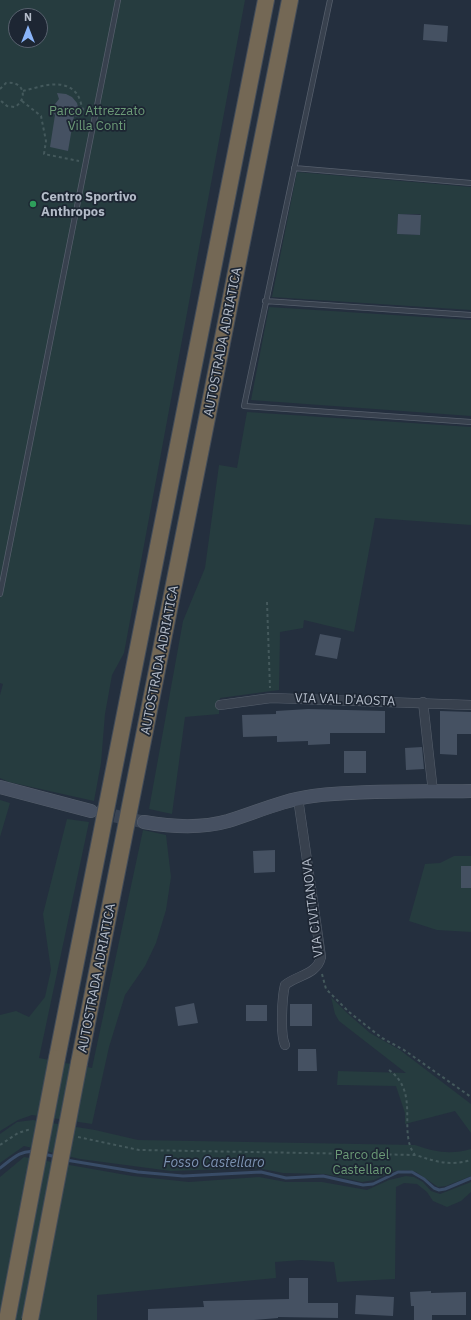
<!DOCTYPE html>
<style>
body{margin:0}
#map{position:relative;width:471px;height:1320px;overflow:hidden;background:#242f3e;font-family:"IBM Plex Sans",sans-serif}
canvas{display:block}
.north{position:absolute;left:8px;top:8px;width:40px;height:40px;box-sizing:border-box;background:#1d2633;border:1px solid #59626f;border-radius:50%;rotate:0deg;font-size:11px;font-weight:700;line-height:16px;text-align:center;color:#b4bcc9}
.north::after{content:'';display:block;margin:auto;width:14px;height:18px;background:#8ab4f8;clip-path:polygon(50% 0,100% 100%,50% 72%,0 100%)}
</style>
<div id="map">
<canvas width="471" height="1320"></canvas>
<div class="north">N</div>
</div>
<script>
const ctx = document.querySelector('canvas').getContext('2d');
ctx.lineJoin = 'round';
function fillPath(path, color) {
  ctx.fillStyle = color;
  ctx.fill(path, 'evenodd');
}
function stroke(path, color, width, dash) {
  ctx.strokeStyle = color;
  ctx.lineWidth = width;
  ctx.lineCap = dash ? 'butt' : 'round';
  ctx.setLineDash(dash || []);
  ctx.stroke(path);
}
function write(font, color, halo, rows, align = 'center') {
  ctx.font = font + ' "IBM Plex Sans",sans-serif';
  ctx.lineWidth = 3.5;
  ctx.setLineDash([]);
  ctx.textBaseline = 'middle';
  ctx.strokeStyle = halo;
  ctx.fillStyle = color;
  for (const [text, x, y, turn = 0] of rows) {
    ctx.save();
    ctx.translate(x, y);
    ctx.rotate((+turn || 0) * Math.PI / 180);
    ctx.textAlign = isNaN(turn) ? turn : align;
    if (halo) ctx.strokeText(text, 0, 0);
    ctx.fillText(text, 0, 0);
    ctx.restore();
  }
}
fillPath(new Path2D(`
 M0,0H245L124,653L112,675L105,714L101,763L94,801L9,782L0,778V695L3,684L0,683ZM16,16H40V40H16Z
 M297,172L471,187V310L272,297ZM398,214H420V235L397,234Z
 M269,307L471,320V416L251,400Z
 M247,412L471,427V525L375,518L354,632L304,620L303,628L280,632L279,690L220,698L219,714L185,717L172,814L149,809L183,621L205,568L219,465L237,468Z
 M0,800L10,803L0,837Z
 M67,819L89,822L39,1058L92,1068L143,830L166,835L171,877L166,910L156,943L145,966L125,995L109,1047L92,1124L32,1115L18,1120L0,1131V1015L16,1011L29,1017L45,997L51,970L43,914Z
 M454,856H471V932L437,930L409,921L425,864L440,863Z
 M331,997L347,1013L370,1033L400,1050L471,1104V1133L455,1111L405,1124V1113L396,1086L337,1085L338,1071L406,1073L339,1021L335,1014Z
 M33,1120L95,1130L138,1140L415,1145C435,1152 450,1155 471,1149V1176L446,1186L438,1187L416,1172L408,1170L394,1171L374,1180L362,1182L325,1174L283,1173L257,1168L171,1171L80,1159L24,1146L0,1163V1134L17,1122Z
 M24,1157L132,1176L189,1182L259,1177L286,1182H322L367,1190L389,1180L406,1176L414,1177L423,1182L431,1191L440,1194L471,1182V1192L461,1201L447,1207L433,1201L427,1192L417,1184L404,1183L396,1187L395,1279L337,1282L334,1262L301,1260L275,1262L276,1278L97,1295V1320H0V1177Z`), '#263c3f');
stroke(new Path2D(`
 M44,1154L56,1157
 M66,1160L138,1172L183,1176L261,1172L286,1178L323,1176L363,1185L373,1184L398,1172H412L424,1179L434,1188L439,1190L445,1189L471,1178
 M0,1168C11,1160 21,1149 35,1152`), '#394c67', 3);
fillPath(new Path2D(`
 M424,24L448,26L447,42L423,40Z
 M57,93L66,94L72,97L77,103L79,111V117L74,116L68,151L50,147L55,115L51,109L59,99Z
 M398,214L421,215L420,235L397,234Z
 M320,634L341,638L337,659L315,655Z
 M308,709L385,711V733H330V744L308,745V741L277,742V736L243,737L242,715L276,714V711Z
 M440,711L471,712V734H457V755L440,754Z
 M422,747L424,769L406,770L405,748Z
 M344,751H366V773H344Z
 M275,850V872L254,873L253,851Z
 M461,866H471V888H461Z
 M194,1003L198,1023L178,1026L175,1007Z
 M290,1004H312V1026H290Z
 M246,1005H267V1021H246Z
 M298,1049H316L317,1071H298Z
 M289,1278H308V1303H338V1318L278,1317V1318L254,1320H148V1309L204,1307L203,1301L289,1299Z
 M431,1291V1293L466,1292V1315H432V1320H414V1306H411L410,1292Z
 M356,1295L394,1297L393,1316L355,1314Z`), '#455162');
stroke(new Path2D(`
 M96,812L144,822`), '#3a4453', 13, [13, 6]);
const lane = new Path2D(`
 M330,0L244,406L471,422
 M294,168L471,183
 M265,301L471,315
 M0,594L118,0`);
const street = new Path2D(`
 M423,702L433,792
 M220,705L271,698L471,705
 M285,1045C280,1035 282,997 285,985C297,975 317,975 321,957L298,798`);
const secondary = new Path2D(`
 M0,787L91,811
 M144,822C172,827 200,829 228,821C257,812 283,800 313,796C363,790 420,792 471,791`);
const highway = new Path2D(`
 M57,1058L266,0
 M79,1063L290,0`);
stroke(lane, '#565f6c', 6);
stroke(street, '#565f6c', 10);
stroke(secondary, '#565f6c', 14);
stroke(highway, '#434c59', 18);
stroke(new Path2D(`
 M0,89L6,83C23,80 29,98 15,107L7,106L0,100
 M23,91C40,87 64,77 77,94C80,98 81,105 83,109L89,112
 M22,101L41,116L46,141L44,154L79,161
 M267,602L270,688
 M322,974L326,989L349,1012L382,1038L404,1050L471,1097
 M389,1070C421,1093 397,1132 415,1155
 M78,1137L139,1150L416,1155C436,1162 450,1166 471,1160
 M0,1145L18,1133L31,1129`), '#44595c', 2, [3, 3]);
stroke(lane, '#38414e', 4.5);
stroke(street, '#38414e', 9);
stroke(secondary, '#465061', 13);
stroke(highway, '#746855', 16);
const highwayBridge = new Path2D(`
 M7,1320L57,1058
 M30,1320L79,1063`);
stroke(highwayBridge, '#434c59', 18, []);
stroke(highwayBridge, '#746855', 16);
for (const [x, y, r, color] of [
 [33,204,4,"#2e9e5b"]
]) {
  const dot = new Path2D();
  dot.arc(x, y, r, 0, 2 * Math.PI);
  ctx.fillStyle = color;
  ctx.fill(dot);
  stroke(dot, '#1d2633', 1.5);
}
write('13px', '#6b9a76', '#1d2633', [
 ["Parco Attrezzato",97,111],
 ["Villa Conti",97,126],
 ["Parco del",362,1155],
 ["Castellaro",362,1170]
]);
write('bold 13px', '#b4bcc9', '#1d2633', [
 ["Centro Sportivo",41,197],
 ["Anthropos",41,212]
], 'left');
write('13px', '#b4bcc9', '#1d2633', [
 ["AUTOSTRADA ADRIATICA",223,342,-79],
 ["AUTOSTRADA ADRIATICA",160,660,-79],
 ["VIA VAL D'AOSTA",345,700,2],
 ["VIA CIVITANOVA",313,908,-97],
 ["AUTOSTRADA ADRIATICA",97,978,-79]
]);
write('italic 14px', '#7c92b1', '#1d2633', [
 ["Fosso Castellaro",214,1163]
]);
</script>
